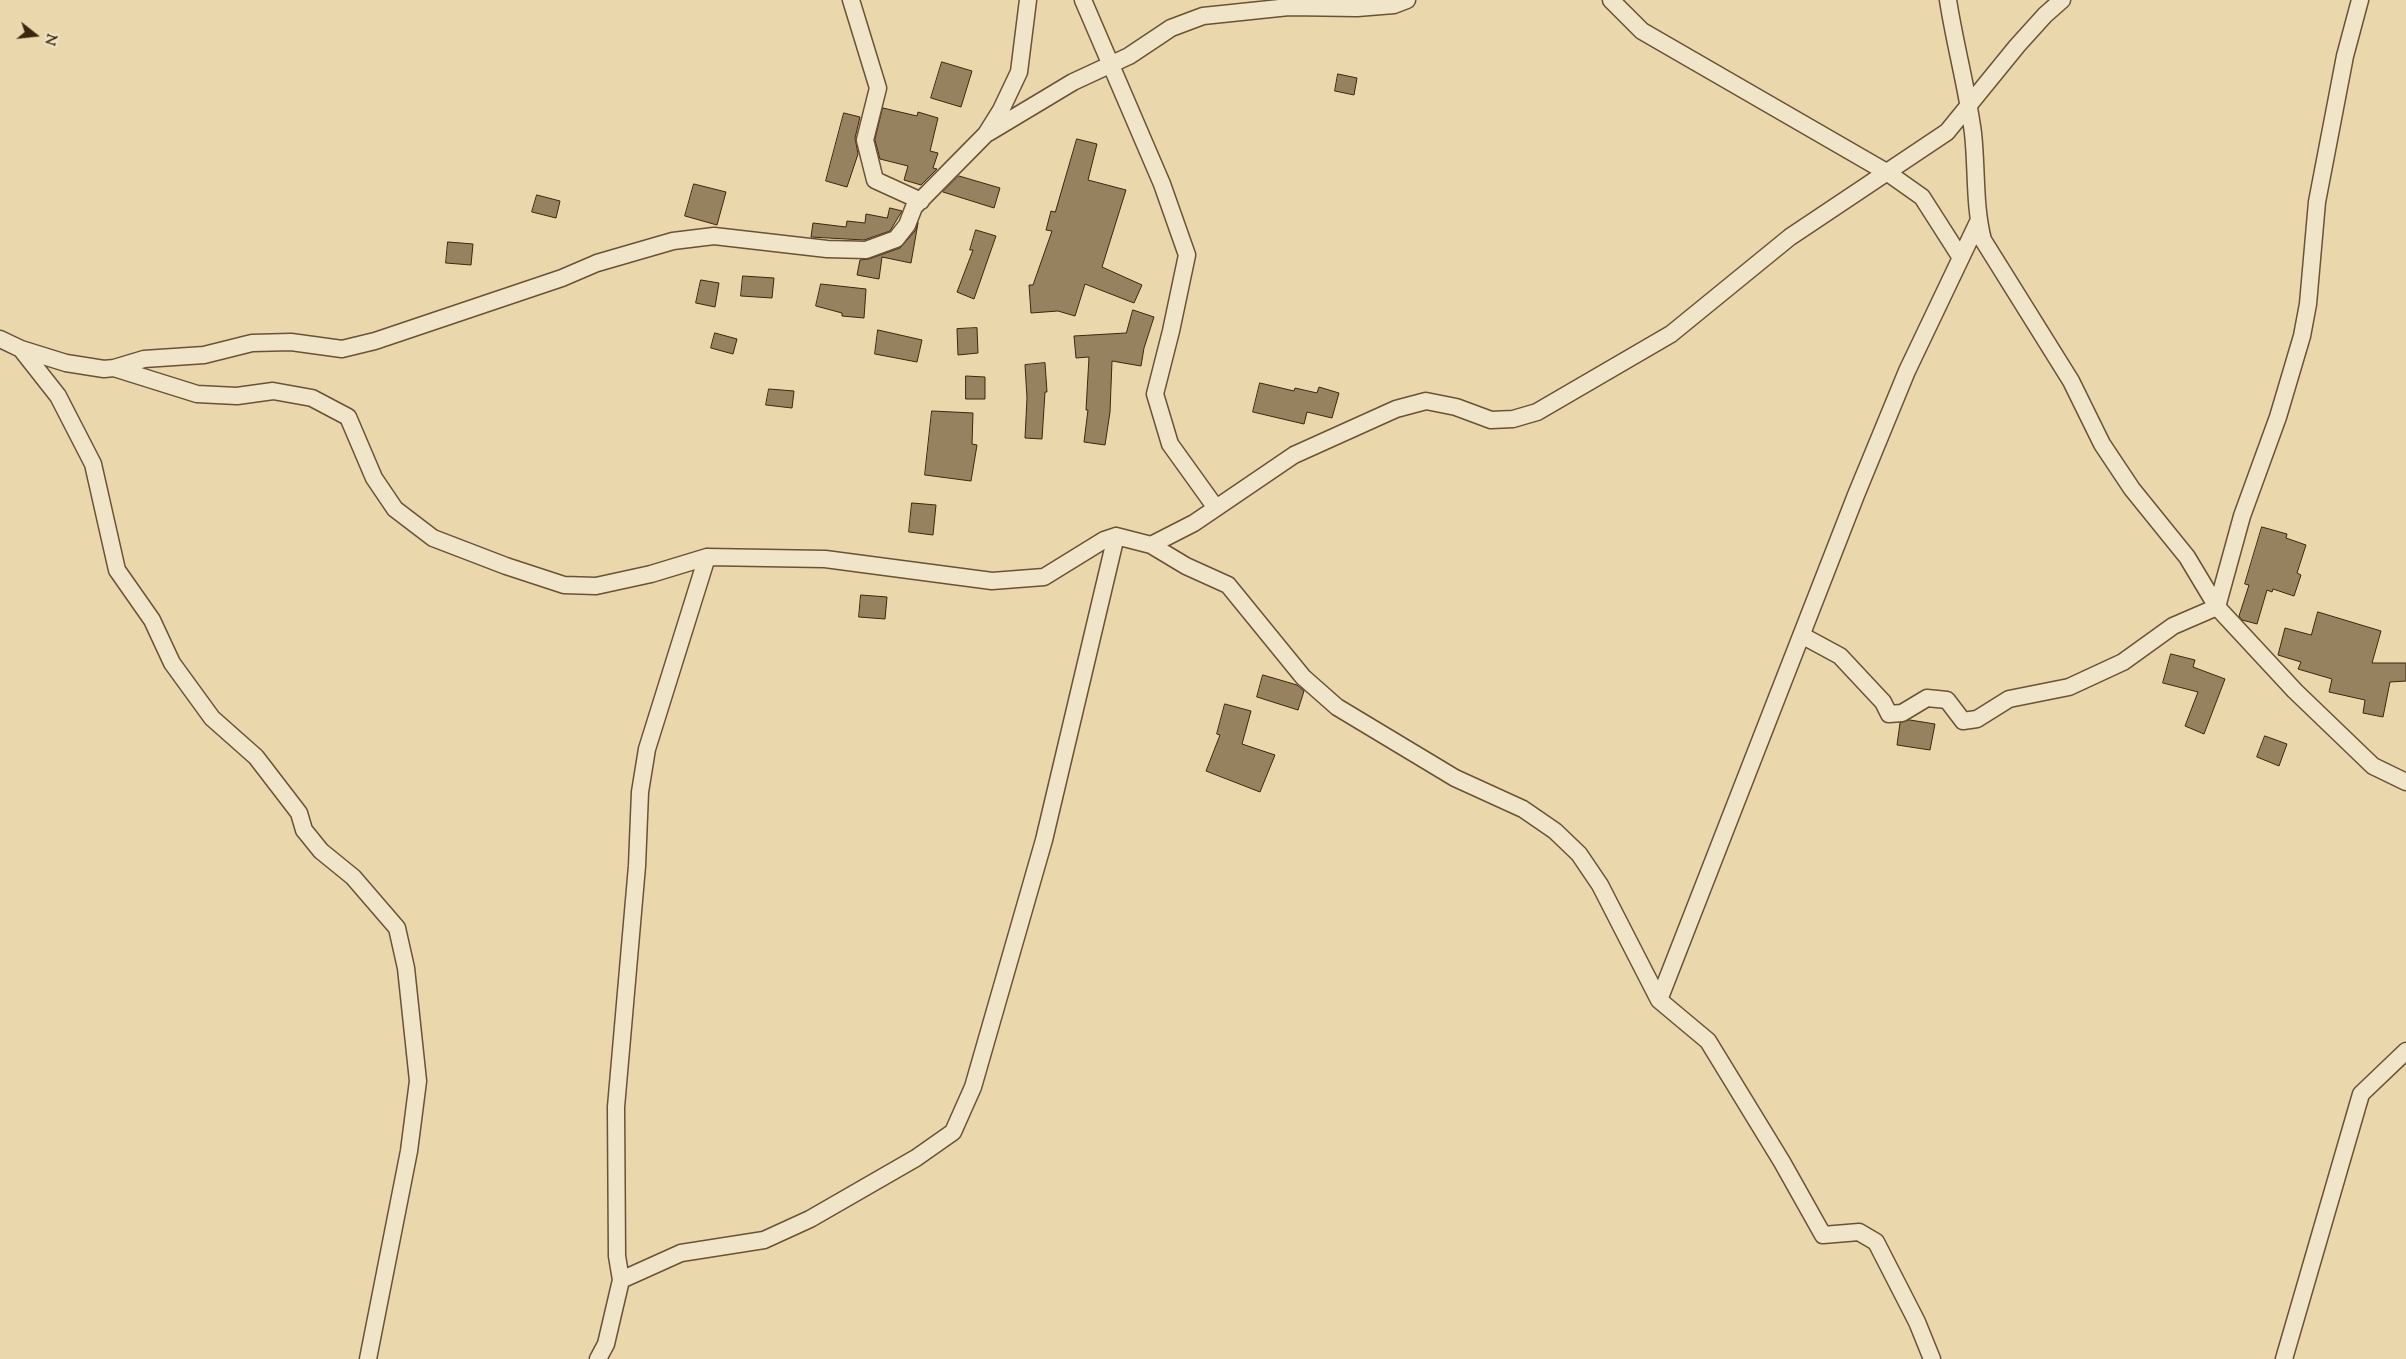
<!DOCTYPE html>
<style>
body{margin:0}
#map{position:relative;width:2406px;height:1359px;overflow:hidden;background:#ead7ac;font-family:"Sorts Mill Goudy",serif}
canvas{display:block}
.north{position:absolute;left:10px;top:10px;width:50px;height:50px;-webkit-text-stroke:4px #f1e5c9;paint-order:stroke;rotate:106deg;font-size:14px;font-weight:700;line-height:20px;text-align:center;color:#3e260d}
.north::after{content:'';display:block;margin:auto;width:18px;height:22px;background:#3e260d;clip-path:polygon(50% 0,100% 100%,50% 72%,0 100%)}
</style>
<div id="map">
<canvas width="2406" height="1359"></canvas>
<div class="north">N</div>
</div>
<script>
const ctx = document.querySelector('canvas').getContext('2d');
ctx.lineJoin = 'round';
function fillPath(path, color) {
  ctx.fillStyle = color;
  ctx.fill(path, 'evenodd');
}
function stroke(path, color, width, dash) {
  ctx.strokeStyle = color;
  ctx.lineWidth = width;
  ctx.lineCap = dash ? 'butt' : 'round';
  ctx.setLineDash(dash || []);
  ctx.stroke(path);
}
const building = new Path2D(`
 M942,62L972,71L961,107L931,98Z
 M1338,74L1357,78L1354,95L1335,91Z
 M883,108L917,116L918,112L938,118L930,151L938,153L933,168L937,169L921,185L904,180L908,166L880,159L875,140Z
 M844,113L860,117L855,138L858,154L847,187L826,181Z
 M1077,139L1097,144L1088,180L1126,190L1102,267L1142,285L1134,303L1085,284L1075,316L1058,311L1031,313L1029,285H1033L1052,231L1046,230L1051,211L1055,212Z
 M959,176L1000,188L994,208L943,192Z
 M694,184L726,192L717,225L685,216Z
 M537,195L560,201L556,218L532,212Z
 M890,208L902,211L890,231L864,240L811,237L813,223L846,227L847,221L865,223L866,214L887,218Z
 M918,223L911,263L882,257L879,279L857,275L860,260L869,259L900,248L915,231Z
 M976,230L996,236L974,299L957,292L973,250H970Z
 M448,242L473,244L471,265L446,263Z
 M743,276L774,278L772,298L741,296Z
 M701,280L719,283L715,307L696,303Z
 M821,284L866,289L864,318L842,316V313L816,306Z
 M1133,310L1154,317L1144,348L1141,366L1112,361L1110,412L1105,445L1084,442L1088,410H1086L1089,357L1076,358L1074,336L1126,333Z
 M977,328L978,353L958,355L957,329Z
 M878,330L922,340L917,362L875,354Z
 M715,333L737,339L733,354L711,348Z
 M1045,363L1047,392H1045L1042,439L1025,438L1027,398L1025,365Z
 M966,376L985,377V399H966Z
 M1260,383L1294,391L1295,388L1317,393L1319,387L1339,393L1332,418L1307,412L1304,424L1253,412Z
 M769,389L794,391L792,408L766,405Z
 M932,411L973,413L972,444L977,445L971,481L925,475Z
 M912,503L936,505L933,535L909,532Z
 M2262,527L2287,534L2286,538L2306,545L2297,573L2301,575L2294,596L2273,589L2272,592L2267,590L2257,624L2242,620L2239,616L2249,585L2245,584Z
 M861,595L887,597L885,619L859,617Z
 M2318,612L2381,631L2372,663H2406V681L2390,682L2383,717L2363,713L2365,700L2329,692L2332,679L2298,669L2301,662L2278,655L2285,628L2311,635Z
 M2171,654L2195,660L2193,667L2225,679L2204,734L2185,726L2198,692L2163,683Z
 M1263,675L1297,685L1304,691L1298,710L1257,697Z
 M1225,704L1251,711L1242,744L1275,755L1260,792L1206,771L1220,735L1217,734Z
 M1910,720L1935,724L1930,750L1897,745L1900,723Z
 M2265,736L2287,744L2279,766L2257,757Z`);
fillPath(building, '#978260');
stroke(building, '#3e260d', 1);
const minor = new Path2D(`
 M851,0L878,88L865,140L875,180L921,201
 M1083,0L1162,184L1187,255L1171,331L1155,394L1170,444L1216,508
 M1611,0L1642,31L1888,173L1922,197L1961,258
 M1948,0C1955,45 1967,88 1973,133C1977,169 1974,206 1983,240L2071,381L2102,444L2132,489L2187,557L2217,607L2295,691L2373,766L2406,782
 M988,133L1073,82L1129,56L1171,28L1203,16L1289,7L1357,8L1394,5L1407,0
 M0,339L21,349L66,363L104,369L114,368L144,359L204,355L252,343L291,342L342,349L375,341L562,278L597,263L673,241L714,236L827,249L866,250L896,239L907,225L914,207L986,134L1001,110L1019,72L1028,0
 M21,349L58,396L93,464L117,570L152,620L172,663L212,718L256,757L299,813L304,830L321,851L353,877L397,928L406,968L418,1081L409,1151L368,1359
 M114,368L197,394L237,396L273,391L312,398L348,417L374,478L395,509L433,538L506,566L564,585L596,586L651,574L707,557L825,559L992,581L1044,577L1104,540L1116,536L1151,545L1186,566L1228,585L1303,677L1337,707L1455,778L1523,809L1555,831L1579,854L1600,885L1659,1000L1708,1041L1782,1162L1823,1235L1859,1232L1876,1242L1917,1322L1932,1359
 M1151,545L1194,523L1294,455L1396,409L1426,401L1456,407L1491,420L1513,419L1537,412L1671,334L1790,237L1947,132L2017,46L2045,15L2062,0
 M2217,607L2242,516L2278,417L2302,336L2308,304L2317,202L2345,56L2360,0
 M1803,636L1840,656L1883,702L1889,714L1902,713L1927,698L1947,700L1963,721L1977,719L2009,699L2069,687L2123,662L2173,626L2217,607
 M1659,1000L1856,495L1907,371L1978,222
 M621,1280L681,1253L764,1240L810,1219L916,1158L953,1132L973,1087L1044,840L1116,536
 M598,1359L606,1344L621,1280L617,1256L616,1107L637,866L640,792L647,749L707,557
 M2284,1359L2361,1094L2406,1051`);
stroke(minor, '#695235', 19);
stroke(minor, '#f1e5c9', 16);
</script>
